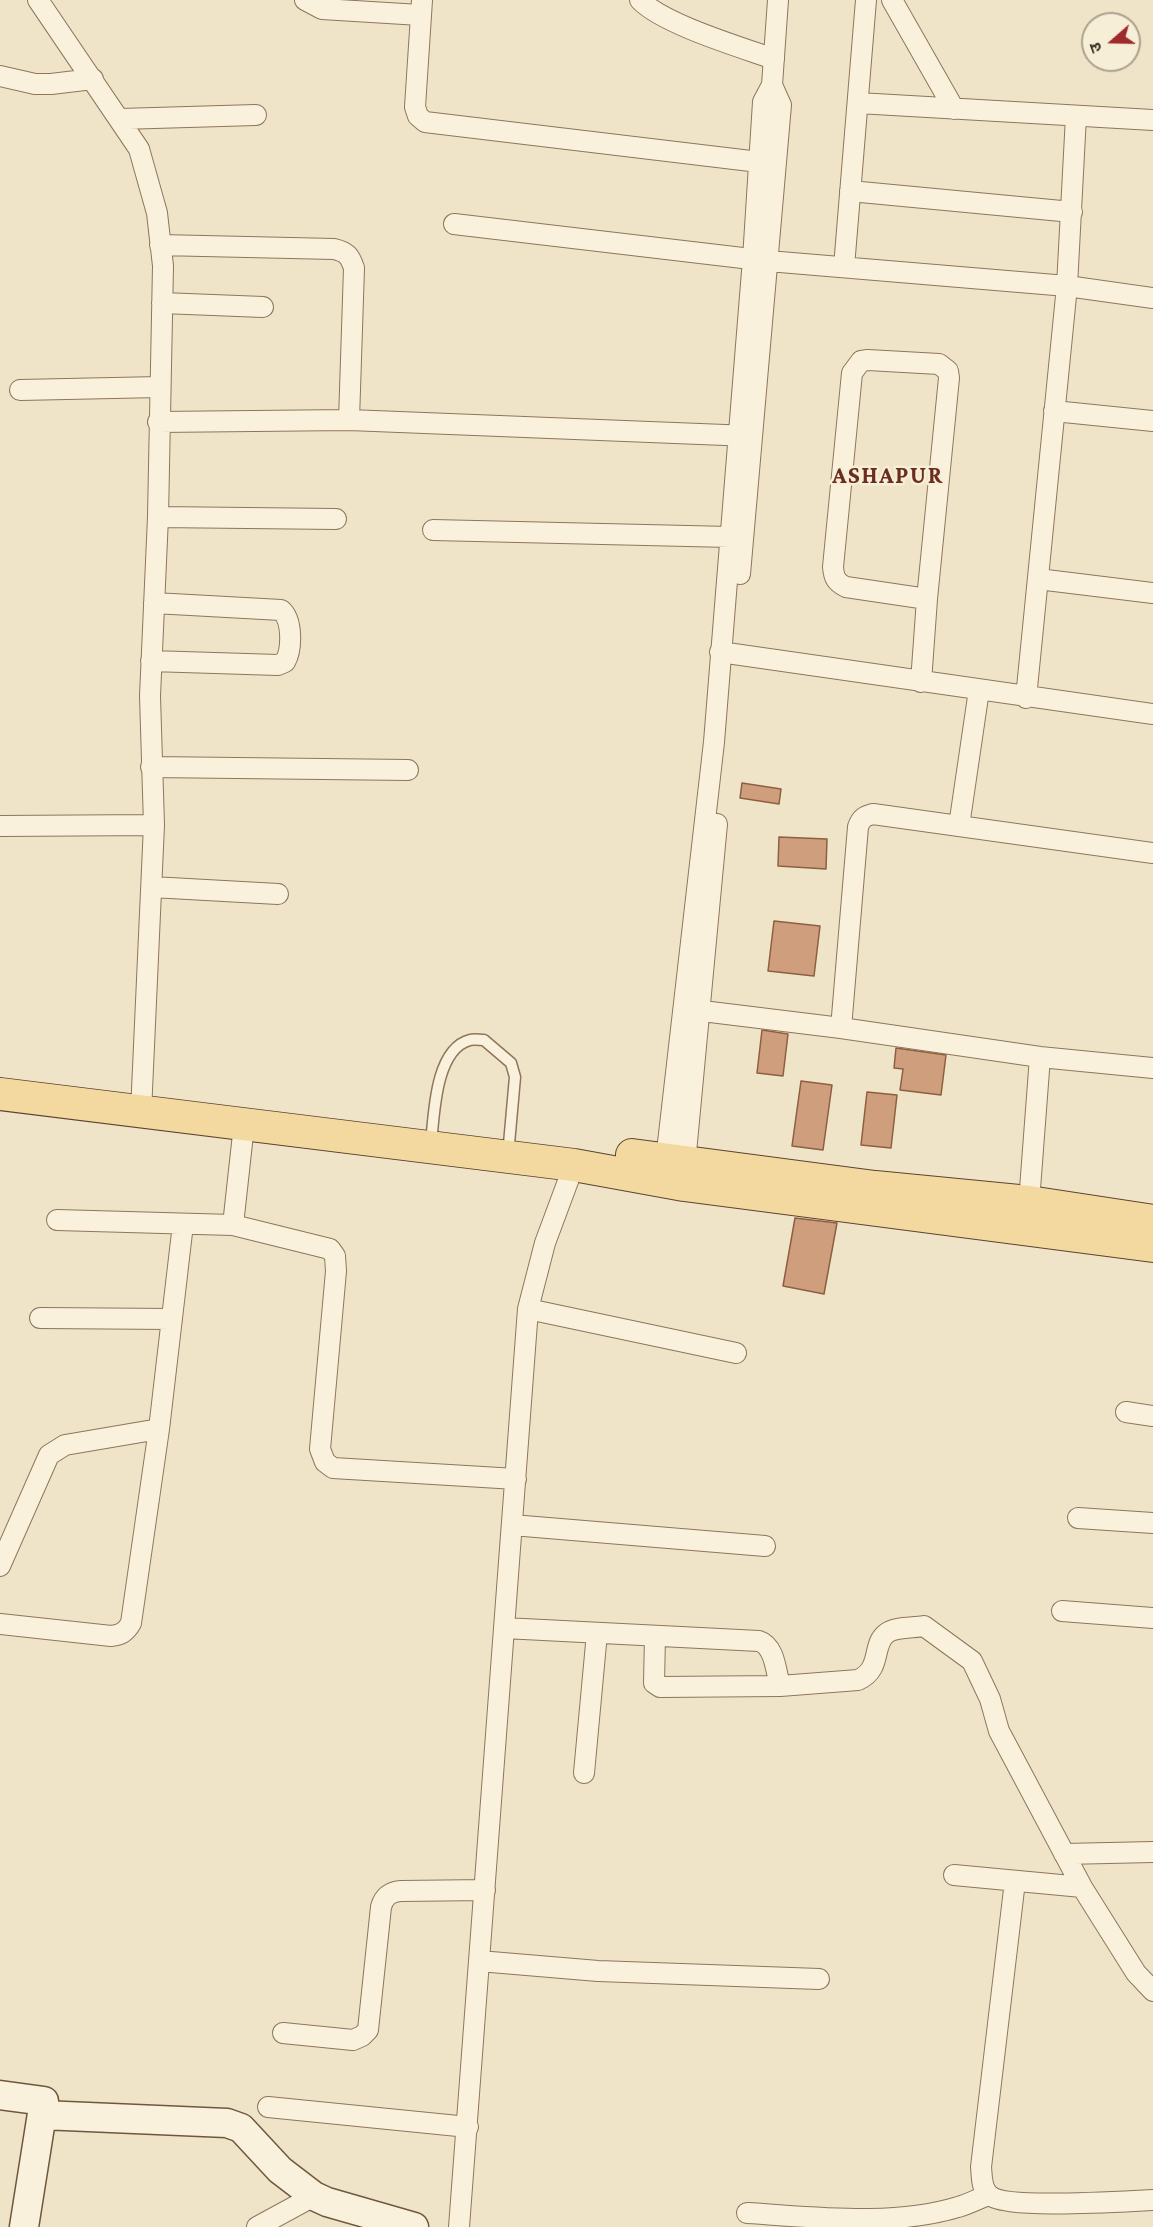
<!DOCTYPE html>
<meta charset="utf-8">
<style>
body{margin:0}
#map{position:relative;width:1153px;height:2227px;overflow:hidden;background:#f0e4c8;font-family:"Crimson Pro","Noto Sans Devanagari",serif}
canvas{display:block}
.north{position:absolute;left:1081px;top:12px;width:60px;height:60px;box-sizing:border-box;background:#f7eed8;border:2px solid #ada18e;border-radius:50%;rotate:250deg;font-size:16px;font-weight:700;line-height:24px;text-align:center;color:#3d2e20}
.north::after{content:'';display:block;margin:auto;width:21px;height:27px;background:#9e2a2b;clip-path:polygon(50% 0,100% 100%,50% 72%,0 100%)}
</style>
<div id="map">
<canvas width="1153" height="2227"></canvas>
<div class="north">उ</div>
</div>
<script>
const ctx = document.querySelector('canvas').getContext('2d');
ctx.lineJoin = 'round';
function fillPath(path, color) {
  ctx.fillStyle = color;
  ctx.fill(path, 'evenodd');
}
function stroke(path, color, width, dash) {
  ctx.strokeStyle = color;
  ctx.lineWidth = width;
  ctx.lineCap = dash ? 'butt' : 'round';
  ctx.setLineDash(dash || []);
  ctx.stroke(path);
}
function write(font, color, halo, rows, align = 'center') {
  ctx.font = font + ' "Crimson Pro",serif';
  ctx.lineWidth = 5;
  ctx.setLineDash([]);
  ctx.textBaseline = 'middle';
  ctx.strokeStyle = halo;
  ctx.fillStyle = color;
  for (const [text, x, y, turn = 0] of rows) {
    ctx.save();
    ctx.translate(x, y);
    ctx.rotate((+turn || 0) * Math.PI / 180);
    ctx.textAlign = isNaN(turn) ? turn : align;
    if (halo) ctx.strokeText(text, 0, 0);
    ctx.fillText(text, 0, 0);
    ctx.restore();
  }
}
const building = new Path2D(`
 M742,783L781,789L779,804L740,798Z
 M779,837L827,839L826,869L778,866Z
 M774,921L820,926L814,976L768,971Z
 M762,1030L788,1034L783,1076L757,1073Z
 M896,1048L946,1055L941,1095L900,1090L903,1069L894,1068Z
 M801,1081L832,1085L823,1150L792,1146Z
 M867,1092L897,1095L891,1148L861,1145Z
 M795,1218L837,1223L824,1294L783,1286Z`);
fillPath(building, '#cf9f7d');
stroke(building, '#8d5f41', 1.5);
const lane = new Path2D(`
 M431,1144C434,1115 435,1049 470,1040C474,1039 480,1040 484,1040L511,1063L515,1077L508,1155`);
const street = new Path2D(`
 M38,0L139,149L157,213L163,266L158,517L150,696L154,825L141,1112
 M305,0L322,9L420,15
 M422,0L415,107L418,116L425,122L759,162
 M640,0C663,24 740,47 774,59
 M892,0L954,109
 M0,76L35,84H51L93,79
 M858,103L1153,120
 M120,119L256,115
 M850,191L1072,212
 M454,224L768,261L1067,286L1153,298
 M160,245L334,249C347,252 350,256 354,268L349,420
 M844,267L866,0
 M162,303L263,307
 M20,390L160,387
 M1054,411L1153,421
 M158,422L349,420L750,436
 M158,517L336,519
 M433,530L730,537
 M740,574L781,105L772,85
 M1038,579L1153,593
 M720,652L1153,714
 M151,661L278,665L285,662C292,650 293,620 281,610L154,603
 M921,682L927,599L949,378L948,371L939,364L868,360L861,361L852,373L833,567C834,578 836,582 846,587L927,599
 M1026,698L1067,286L1076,116
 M151,767L408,770
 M0,826L154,825
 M959,826L979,690
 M152,887L278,894
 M686,1009L841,1028L1040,1057L1153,1068
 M841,1028L858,827C861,818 865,816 873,814L1153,853
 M666,1160L714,742L753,259L763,102L772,85L778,0
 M685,1163L717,824
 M1029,1202L1040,1057
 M57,1220L233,1225L330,1249L335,1256L336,1271L320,1449L325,1462L333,1468L516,1479
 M233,1225L244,1125
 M528,1309L736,1353
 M40,1318L172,1319
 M1126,1412L1153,1416
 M1078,1518L1153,1523
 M512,1525L765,1546
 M0,1566L49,1455L65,1445L159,1429
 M1062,1611L1153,1618
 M0,1624L111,1636C121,1635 126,1632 131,1623L159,1429L183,1224
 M504,1628L759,1641C775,1646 776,1672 780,1686
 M655,1636L654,1683L660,1687L780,1686L858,1680C883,1669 871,1644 887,1633C895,1627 914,1628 924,1626L972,1661L990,1699L999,1731L1082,1887L1136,1973L1153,1991
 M584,1773L597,1633
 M1064,1854L1153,1852
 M954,1875L1082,1887
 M1015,1881L981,2167C982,2176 981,2187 988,2194C1002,2210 1127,2201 1153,2200
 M479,1961L598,1971L819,1979
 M283,2033L353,2040L362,2036L368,2030L381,1907C384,1896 390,1892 401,1891L485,1890
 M268,2107L468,2127
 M747,2213C815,2217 892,2227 958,2207C969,2204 978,2199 988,2195
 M257,2227L314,2196
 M459,2227L528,1309L545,1243L574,1165`);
const secondary = new Path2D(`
 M0,2095L44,2101L24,2227
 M42,2115L227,2123L241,2128L280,2170L314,2196L327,2202L414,2227`);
const primary = new Path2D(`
 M0,1094L574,1165L684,1185L1153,1246
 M632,1155L875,1187L1029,1202L1153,1221`);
stroke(lane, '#8d765c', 13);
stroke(street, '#8d765c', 22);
stroke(secondary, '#6f573f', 31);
stroke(primary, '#5b4430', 34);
stroke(lane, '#faf1dc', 10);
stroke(street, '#faf1dc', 20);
stroke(secondary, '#faf1dc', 28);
stroke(primary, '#f3d9a0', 32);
ctx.letterSpacing = '1.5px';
write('bold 24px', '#6b2e1e', '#f7eed8', [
 ["ASHAPUR",888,476]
]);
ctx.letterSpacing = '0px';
</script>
